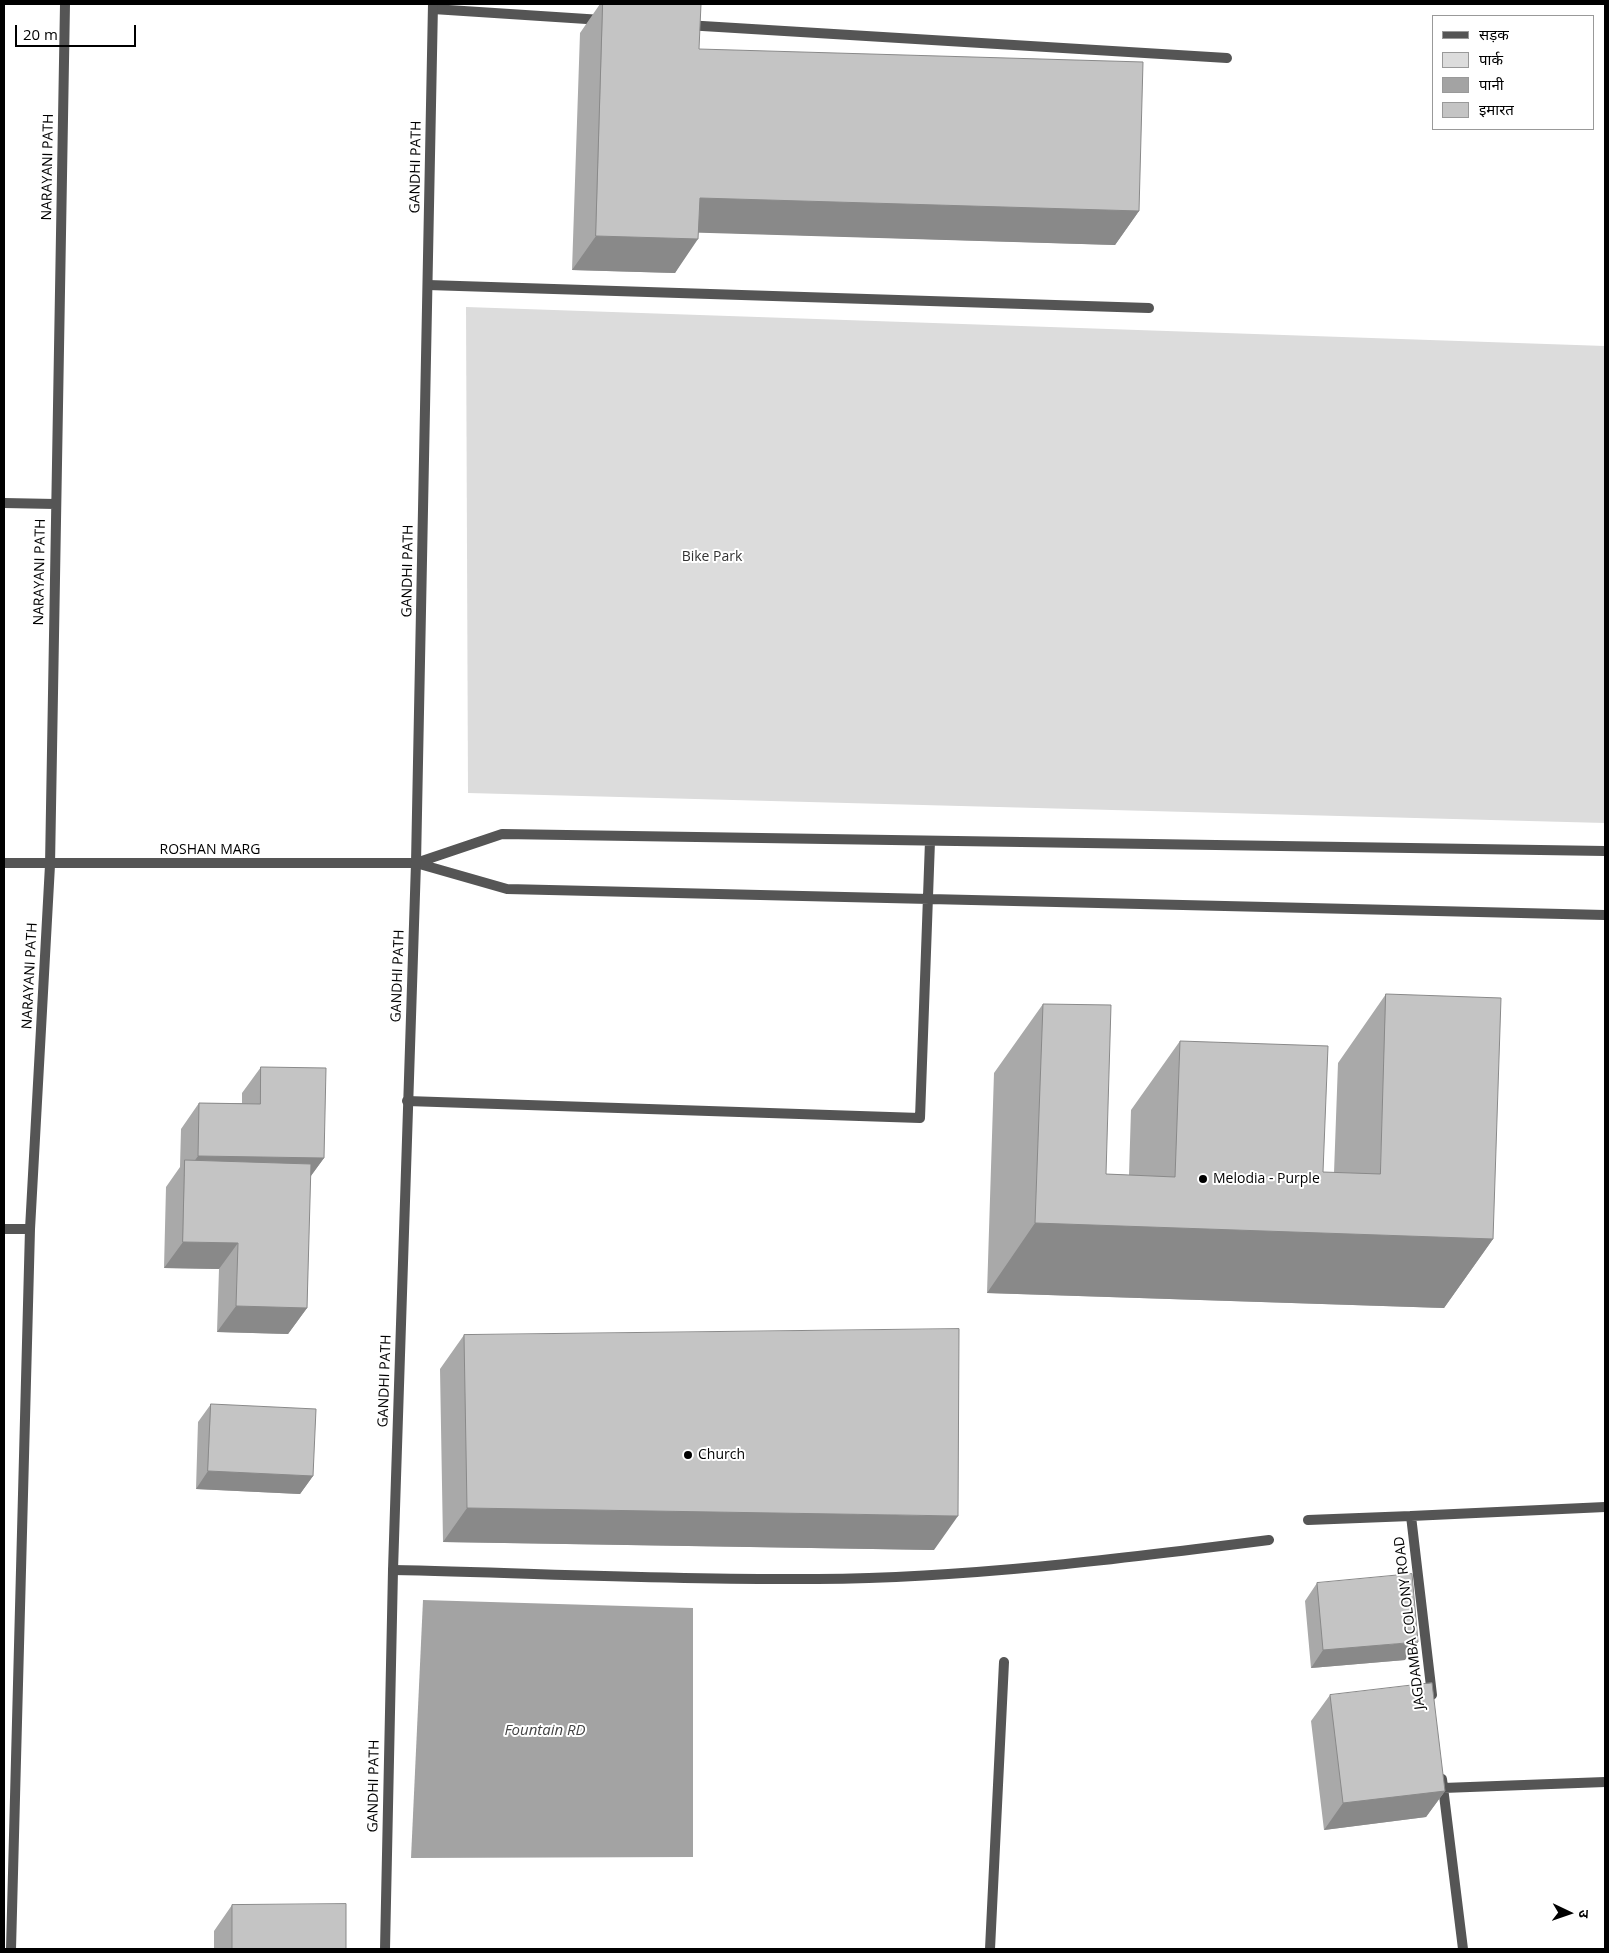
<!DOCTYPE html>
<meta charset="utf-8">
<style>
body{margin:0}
#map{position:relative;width:1609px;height:1953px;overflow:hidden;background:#fff;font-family:"Open Sans","Noto Sans Devanagari",sans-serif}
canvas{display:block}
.frame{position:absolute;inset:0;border:5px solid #000;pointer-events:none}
.legend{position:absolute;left:1432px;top:15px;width:162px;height:115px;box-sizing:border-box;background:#fff;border:1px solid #999;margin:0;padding:6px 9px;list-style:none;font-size:15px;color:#000}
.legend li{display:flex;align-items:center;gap:10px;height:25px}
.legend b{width:25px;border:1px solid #999}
.north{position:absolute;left:1544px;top:1888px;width:50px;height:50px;-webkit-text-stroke:4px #fff;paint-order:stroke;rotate:93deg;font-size:14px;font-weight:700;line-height:20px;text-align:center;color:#000}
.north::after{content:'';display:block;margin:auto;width:18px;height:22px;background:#000;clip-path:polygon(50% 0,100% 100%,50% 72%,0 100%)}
.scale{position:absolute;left:15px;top:25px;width:121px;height:22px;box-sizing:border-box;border:2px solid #000;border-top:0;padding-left:6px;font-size:15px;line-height:18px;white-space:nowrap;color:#000;-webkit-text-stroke:4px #fff;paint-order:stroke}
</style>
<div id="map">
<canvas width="1609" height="1953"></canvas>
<div class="frame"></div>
<ul class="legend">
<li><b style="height:6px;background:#555"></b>सड़क</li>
<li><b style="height:14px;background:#dcdcdc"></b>पार्क</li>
<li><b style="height:14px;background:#a3a3a3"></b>पानी</li>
<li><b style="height:14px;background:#c4c4c4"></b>इमारत</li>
</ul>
<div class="north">उ</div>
<div class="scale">20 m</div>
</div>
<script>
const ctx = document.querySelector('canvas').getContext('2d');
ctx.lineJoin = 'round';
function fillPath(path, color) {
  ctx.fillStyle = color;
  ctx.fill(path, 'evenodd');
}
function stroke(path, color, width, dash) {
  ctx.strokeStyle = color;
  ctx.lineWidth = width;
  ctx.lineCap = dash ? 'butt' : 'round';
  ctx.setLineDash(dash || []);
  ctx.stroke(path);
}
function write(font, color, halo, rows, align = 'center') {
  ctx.font = font + ' "Open Sans",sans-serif';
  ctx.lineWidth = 4;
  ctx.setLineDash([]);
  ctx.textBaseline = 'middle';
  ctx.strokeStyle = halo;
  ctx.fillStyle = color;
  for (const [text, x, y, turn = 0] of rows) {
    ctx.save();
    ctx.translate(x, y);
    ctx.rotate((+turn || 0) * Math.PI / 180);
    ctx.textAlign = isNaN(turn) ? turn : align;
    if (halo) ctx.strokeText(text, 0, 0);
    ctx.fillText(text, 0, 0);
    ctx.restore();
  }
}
fillPath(new Path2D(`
 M466,307L1605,346V823L468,793Z`), '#dcdcdc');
fillPath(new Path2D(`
 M423,1600L693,1608V1857L411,1858Z`), '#a3a3a3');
stroke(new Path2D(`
 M433,9L602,20
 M686,25L1227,58
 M428,285L1149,308`), '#555', 10);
stroke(new Path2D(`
 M4,503L55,504
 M1605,851L502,834L416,863L507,889L1605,915
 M4,863H416
 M407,1101L920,1118L930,841
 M4,1229H30
 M1308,1520L1411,1516
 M393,1570C534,1573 676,1580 817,1579C968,1578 1119,1559 1269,1540
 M1432,1695L1411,1516L1605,1507
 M1442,1779L1463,1949
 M1443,1788L1605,1782
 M11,1949L30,1229L50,865L65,4
 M990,1949L1004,1662`), '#555', 10);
stroke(new Path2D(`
 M385,1949L393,1570L416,863L433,4`), '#555', 10);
fillPath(new Path2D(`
 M600,4H603L699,49L1139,211L1115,245L699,232L675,273L572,270L580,33Z
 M1386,994L1493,1239L1444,1308L987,1293L994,1073L1043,1004L1106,1174L1129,1175L1131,1110L1180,1041L1323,1172L1334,1173L1338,1063Z
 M261,1067L324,1158L310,1177L307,1308L288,1334L217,1332L219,1269L164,1268L166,1187L180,1167L181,1129L199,1103H242V1093Z
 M464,1335L934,1550L443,1542L440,1369Z
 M211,1404L313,1476L300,1494L196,1489L198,1422Z
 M1317,1583L1405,1660L1311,1668L1305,1601Z
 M1330,1695L1445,1791L1426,1817L1324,1830L1311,1721Z
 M232,1905L346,1949H214V1931Z`), '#a9a9a9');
fillPath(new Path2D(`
 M700,198L1139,211L1115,245L676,232Z
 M596,236L698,239L675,273L572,270Z
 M198,1156L324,1158L305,1184L184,1176Z
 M1035,1223L1493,1239L1444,1308L987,1293Z
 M183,1242L238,1243L219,1269L164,1268Z
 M236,1306L307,1308L288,1334L217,1332Z
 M208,1471L313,1476L300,1494L196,1489Z
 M467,1508L958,1516L934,1550L443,1542Z
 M1418,1642L1405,1660L1311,1668L1323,1650Z
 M1445,1791L1426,1817L1324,1830L1343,1803Z`), '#898989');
const building = new Path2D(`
 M603,4H701L699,49L1143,62L1139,211L700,198L698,239L596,236Z
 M1386,994L1501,998L1493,1239L1035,1223L1043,1004L1111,1005L1106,1174L1175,1177L1180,1041L1328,1046L1323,1172L1380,1174Z
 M261,1067L326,1068L324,1158L198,1156L199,1103L260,1104Z
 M185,1160L311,1164L307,1308L236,1306L238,1243L183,1242Z
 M959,1329L958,1516L467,1508L464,1335Z
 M211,1404L316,1409L313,1476L208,1471Z
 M1412,1574L1418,1642L1323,1650L1317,1583Z
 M1432,1683L1445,1791L1343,1803L1330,1695Z
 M346,1904V1949H232V1905Z`);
fillPath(building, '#c4c4c4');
stroke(building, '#898989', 1);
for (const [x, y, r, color] of [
 [1203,1179,5,"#000"],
 [688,1455,5,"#000"]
]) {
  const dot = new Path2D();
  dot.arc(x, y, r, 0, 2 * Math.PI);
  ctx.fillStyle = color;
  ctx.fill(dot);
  stroke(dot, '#fff', 2);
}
write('14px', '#000', '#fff', [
 ["NARAYANI PATH",48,167,-89],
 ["GANDHI PATH",416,167,-89],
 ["GANDHI PATH",408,571,-89],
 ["NARAYANI PATH",40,572,-89],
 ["ROSHAN MARG",210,850],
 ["NARAYANI PATH",30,976,-87],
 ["GANDHI PATH",398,976,-88],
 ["GANDHI PATH",385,1381,-88],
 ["JAGDAMBA COLONY ROAD",1410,1623,-97],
 ["GANDHI PATH",374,1786,-89]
]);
write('14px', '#333', '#fff', [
 ["Bike Park",712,557]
]);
write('14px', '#000', '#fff', [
 ["Melodia - Purple",1213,1179],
 ["Church",698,1455]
], 'left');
write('italic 15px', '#444', '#fff', [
 ["Fountain RD",545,1731]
]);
</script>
